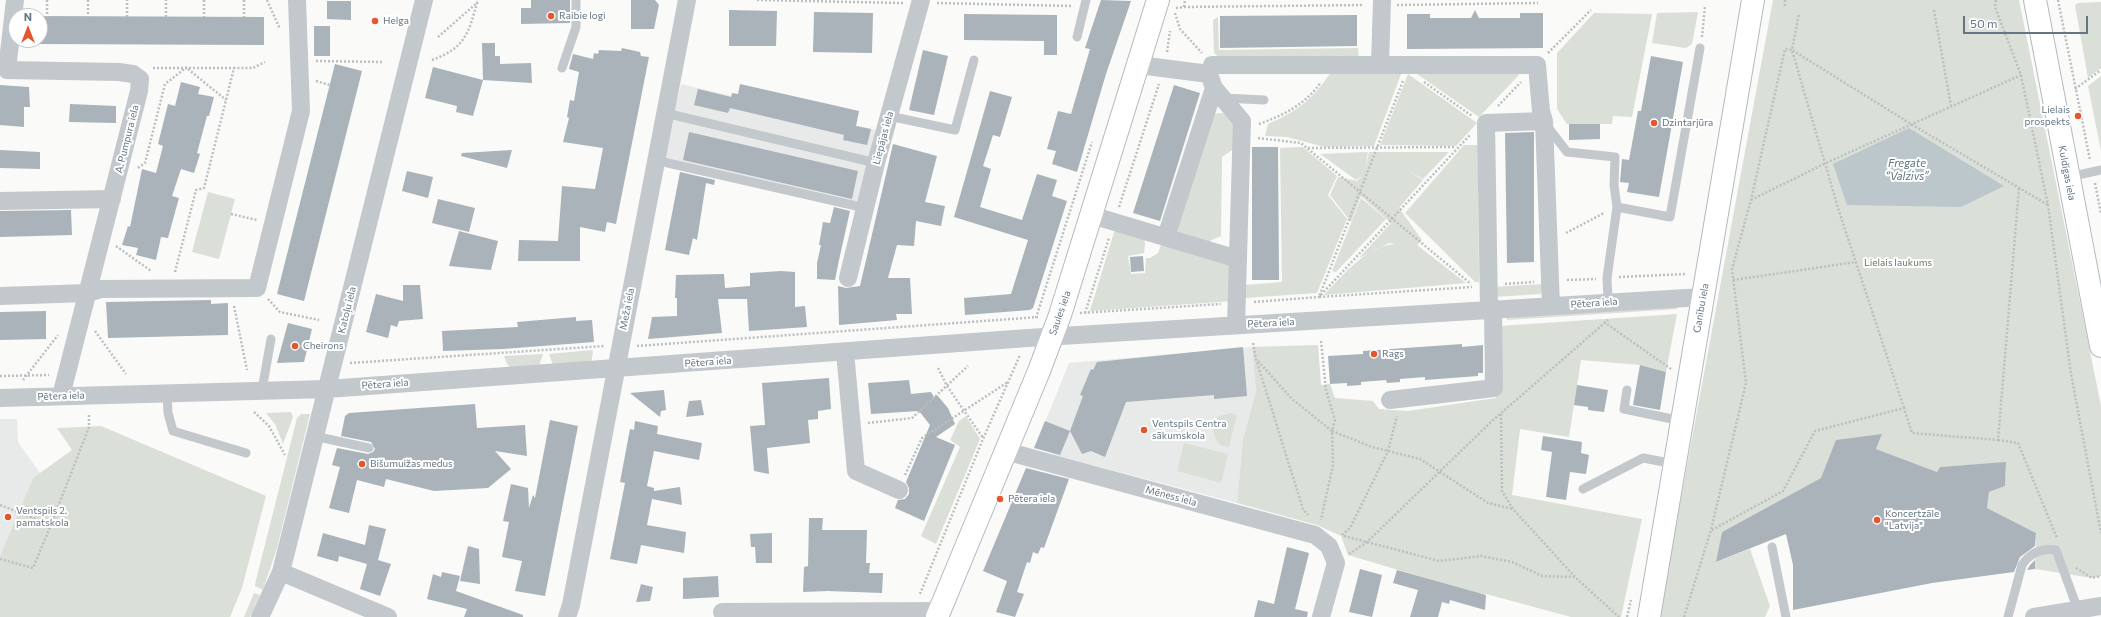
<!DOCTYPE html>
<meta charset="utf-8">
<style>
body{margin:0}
#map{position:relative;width:2101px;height:617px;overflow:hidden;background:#fafaf8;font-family:Commissioner,sans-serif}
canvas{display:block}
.north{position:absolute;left:8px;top:8px;width:40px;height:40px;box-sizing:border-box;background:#fff;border:1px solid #c1c8cd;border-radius:50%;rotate:0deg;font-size:11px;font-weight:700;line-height:16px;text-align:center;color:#657683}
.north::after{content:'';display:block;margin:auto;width:14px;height:18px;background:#e4572e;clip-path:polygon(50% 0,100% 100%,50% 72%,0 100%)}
.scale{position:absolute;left:1963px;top:16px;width:125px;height:18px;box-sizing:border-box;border:2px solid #657683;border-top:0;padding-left:5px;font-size:12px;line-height:14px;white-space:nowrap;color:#657683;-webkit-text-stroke:3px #fff;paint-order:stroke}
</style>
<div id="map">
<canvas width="2101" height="617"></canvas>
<div class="north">N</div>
<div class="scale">50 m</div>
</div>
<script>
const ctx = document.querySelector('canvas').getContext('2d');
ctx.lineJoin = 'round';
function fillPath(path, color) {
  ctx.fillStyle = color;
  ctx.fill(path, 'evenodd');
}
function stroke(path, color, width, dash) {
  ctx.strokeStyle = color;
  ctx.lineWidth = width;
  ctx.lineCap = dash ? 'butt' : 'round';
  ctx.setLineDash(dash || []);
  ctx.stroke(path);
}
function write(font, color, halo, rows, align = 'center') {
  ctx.font = font + ' Commissioner,sans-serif';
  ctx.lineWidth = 4;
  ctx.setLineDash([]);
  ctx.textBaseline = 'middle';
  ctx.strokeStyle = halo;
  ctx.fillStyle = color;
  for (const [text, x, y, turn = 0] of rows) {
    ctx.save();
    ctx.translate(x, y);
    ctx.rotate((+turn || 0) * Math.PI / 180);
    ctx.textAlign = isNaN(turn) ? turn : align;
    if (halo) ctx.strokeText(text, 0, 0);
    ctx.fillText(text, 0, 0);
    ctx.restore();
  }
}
fillPath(new Path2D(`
 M681,84L876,130L859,203L663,157Z
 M1252,347L1256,391L1243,439L1237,503L1062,457L1035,447L1069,363Z
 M0,419H17L18,442L40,473L33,478L0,556Z`), '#e8e9e9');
fillPath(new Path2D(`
 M1773,0H2019L2101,406V576L2092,578L2035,569L2036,533L1987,508L1989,492L2005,486L2006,463L1940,467L1937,472L1876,449L1882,434L1821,478L1722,532L1717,562L1750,549L1770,606L1765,617H1659Z
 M2101,2V68L2088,78L2075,5L2078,3Z
 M1698,12L1692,44L1686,48L1652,43L1657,13Z
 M1594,13L1652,14L1632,117L1613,116L1612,124H1567L1557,109V53Z
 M1218,17L1219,50L1358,48L1359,58L1225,63L1214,53L1213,20Z
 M1519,68V75L1479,117L1417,74Z
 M1333,69H1403L1374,146L1324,147L1287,137L1265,136L1268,124C1299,111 1315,97 1333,69Z
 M1408,74L1477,123L1456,146L1380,145Z
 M2101,76V151L2088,86Z
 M1222,113C1237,116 1234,135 1235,148L1222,157L1221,236L1205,243L1176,234L1211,114Z
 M1464,145H1478L1479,282H1475L1405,213Z
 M1303,147L1337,176L1328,195L1347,219L1317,293L1245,298V285L1282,282L1280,148Z
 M1368,152L1365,170L1369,152H1449L1423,179L1405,169L1423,180L1399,208L1422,240L1417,245L1466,283L1324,295C1343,275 1367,245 1396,244L1389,243L1359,258L1391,223L1361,196L1351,222L1330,195L1338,177L1357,181L1362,176L1356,180L1320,154Z
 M208,192L235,199L219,259L192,252Z
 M1361,198L1386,219L1336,272L1332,271Z
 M1115,229L1144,236L1145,244L1144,253L1128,256L1131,274L1145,273L1146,258H1150L1158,253L1162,242L1234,264L1233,301L1090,311Z
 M1544,284L1541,294L1494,297L1493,287Z
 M1676,301L1677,309L1507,320V315Z
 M1677,314L1666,372L1640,365L1581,360L1569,437L1520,429L1512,495L1642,519L1621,617H1571L1486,594L1476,593L1348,555L1341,536L1317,525L1237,503L1243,439L1256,391L1252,347L1318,345L1321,385L1330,384L1335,398L1373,401L1379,409L1408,411L1496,398L1500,326Z
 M592,350L593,352L591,363L553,365L549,354Z
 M543,354L539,366L511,368L507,364L504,356Z
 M291,412L293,417L283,444L275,424L266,413Z
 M1231,413L1237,415L1229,447L1220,445C1212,435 1210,425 1219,416Z
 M301,414H310L277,548L263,590L255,586L256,580L297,418Z
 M966,416L980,439L936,544L921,536L960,447L950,440L959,421Z
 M101,426L266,496L242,588L230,617H0V556L33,478L72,450L57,428Z
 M1184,443L1228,454L1221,483L1177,471Z
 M254,593L260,595L250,617H244Z`), '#dadfd7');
fillPath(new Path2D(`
 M1909,128L2004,186L1961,207L1847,205L1833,164Z`), '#bbc7cb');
fillPath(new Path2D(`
 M531,0H570V23L521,24V8H531Z
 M631,0H655L659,5L654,29H631Z
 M1101,0L1131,1L1106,74L1077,172L1052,164L1056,151L1047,149L1058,111L1071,114L1090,49L1085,48Z
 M327,1H351V20L327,19Z
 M729,10L777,11L776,46H729Z
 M1475,10L1479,18H1520V13H1543V48L1407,49V14H1430V18H1471Z
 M814,12L873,13L872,53L813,52Z
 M964,14L1057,15V55H1044V41L964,40Z
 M1357,15V46L1220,48V16Z
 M40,16L264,17V45L40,44Z
 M314,26H330V56H314Z
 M482,43H495V56H500V64L531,63L532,83L483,80Z
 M622,48L640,52L641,56L649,57L616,224L607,222L605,232L580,227V261H518L519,240L558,241L562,186L595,189L603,148L563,142L569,118L567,117L570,100L574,101L579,72L569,69L573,54L593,59L594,53L598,54L599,50L621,51Z
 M923,50L948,56L934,115L909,110Z
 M1651,56L1683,62L1659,197L1627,192L1629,183L1620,182L1622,159L1629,160L1638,111H1641Z
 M335,64L362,71L304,301L277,294Z
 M433,67L483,80L473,116L456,112L457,106L425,98Z
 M181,82L200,87L198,94L214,97L209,116H207L197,153L200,154L194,173L181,169L172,196L179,198L177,205L168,238L161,237L156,260L136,255L138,248L122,245L128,226L130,227L142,169L156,173L163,146L158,144L168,104L175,106Z
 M740,84L859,111L856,126L871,129L867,145L843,140L844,135L730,108L728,113L694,105L698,89L731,97L732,93L738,94Z
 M0,85L29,87L30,107H24V127L0,125Z
 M1174,85L1200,93L1160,221L1133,213Z
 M990,91L1012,97L1000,137L993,135L983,166L991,169L980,207L1022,220L1037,174L1057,180L1052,196L1067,201L1033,308L1030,310L965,315L964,298L1011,294L1028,240L954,217Z
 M70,104L116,106V123L69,122Z
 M1569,124H1600V139L1569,140Z
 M689,132L858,171L852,199L683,160Z
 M1534,132V262L1507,263L1505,133Z
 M893,144L937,156L925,202L945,206L941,226L916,221L914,246L897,245L888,278H910L912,314H896L897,320L839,325L838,286L846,288L860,286Z
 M1252,147H1278L1279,280H1252Z
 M0,150L40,152V169L0,168Z
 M512,150L507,168L461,156L462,153Z
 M407,171L433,177L428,198L402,191Z
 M680,172L715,180L714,185L706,183L697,240L693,238L689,255L665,250Z
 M438,199L475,208L469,232L432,223Z
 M834,207L850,211L839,260L835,280L817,279V263L821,245H819L823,222L830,223Z
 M71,210L72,235L0,237V211Z
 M459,231L498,241L491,270L449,266Z
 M1143,256L1144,271L1131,272L1130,257Z
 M781,271L795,272V307L805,306L807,327L749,331L747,299H718L722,333L648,339L652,317L677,316V298H675L676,275L724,274L725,288L750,286V273Z
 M403,285H420L423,319L399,321L397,327L391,325L388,338L366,332L376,294L403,301Z
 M211,300V304L228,303V335L108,338L106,302Z
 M46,311V339L0,340V312Z
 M576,317V321L592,320L594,342L503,349L443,351L442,331L518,327L517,322Z
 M288,323L312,329L304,362L277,363Z
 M1462,344V347L1483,345V373H1478V376L1425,380V377L1400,379V382L1387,383L1386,380L1361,382V385L1347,386V383L1330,384L1328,356L1363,354V351Z
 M1243,347L1247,396L1214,399V395L1126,402L1105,457L1091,451L1082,454L1070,431L1060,455L1034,448L1045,421L1070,431L1083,396L1080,395L1091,369L1093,370L1097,362Z
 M1640,365L1666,372L1660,410L1633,405Z
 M829,378L831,409L818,411V419L808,420L810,443L767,448L769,474L754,471L750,426L765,425L762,383Z
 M909,380L911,394L931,392L934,397L937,395L948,408L955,424L936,437L955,445L924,521L895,508L898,500L905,499L909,494V488L906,482L930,425L919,411L871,414L868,383Z
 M1577,385L1608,390L1604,412L1588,410V407L1574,405Z
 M664,390L666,410L661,411L660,417L630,393Z
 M701,400L704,415L686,417L689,401Z
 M475,404L477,428L525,425L527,456L495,451L511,469L488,488L434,491L386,479L384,487L357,480L349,513L329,508L340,467L332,465L337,448L368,454L373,452L375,449L371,442L341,436L345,416L349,413Z
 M550,420L578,426L545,596L515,591L522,561L502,557L509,522L503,521L511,484L528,488L529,508L533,495L535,498Z
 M635,421L658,426L657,434L702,443L699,460L654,451L647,486L654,488V491L680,487L682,505L652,499L647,525L686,532L684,553L641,545L637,564L610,559L625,483L620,482L630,429L634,430Z
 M1882,434L1876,449L1937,472L1940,467L2006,462L2005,486L1989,492L1987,508L2036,533L2035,546L2020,557L2014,572L1932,583L1793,610V565L1786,534L1716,562L1722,532L1821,478L1836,440Z
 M1543,436L1582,442L1581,453L1589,455L1586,474L1570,472L1566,500L1546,497L1552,452L1541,450Z
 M1026,468L1069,479L1044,548L1041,547L1038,554L1033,552L1030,563L1027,562L1017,592L1024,594L1015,617L996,612L1007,581L983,571Z
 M809,518H823L822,530H867L866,563H870L869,573H883L882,593L828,591L803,592L804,567L808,566Z
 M369,525L386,529L378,560L391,564L380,596L360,589L367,564L339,556L338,562L317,556L323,533L365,545Z
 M772,533V563H756L755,547H751L750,534Z
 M468,546L479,549L480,584L460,581Z
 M1287,547L1309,553L1295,609L1308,612L1307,617H1254L1258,600L1274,604Z
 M2035,560V569L2027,570L2030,565Z
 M1360,569L1382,575L1372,617L1349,612Z
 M1397,570L1486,595L1485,610L1450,600L1449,604L1442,602L1438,617H1410L1418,590L1393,583Z
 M442,572L460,576L456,591L523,615V617H464L467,609L427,599L433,574L441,577Z
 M718,576L719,597L683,599V578Z
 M641,584L653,587L650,601L636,602Z`), '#aab3b9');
const secondary = new Path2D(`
 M2035,0L2101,346
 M937,617L1039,371L1060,315L1158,0
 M1649,617L1753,0`);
stroke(secondary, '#b3babf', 24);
stroke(new Path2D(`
 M47,0V17
 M88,0V17
 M204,0V17
 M244,0V17
 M267,0L280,29
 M757,0L903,3
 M1996,0L1995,7L2021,75L2048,205L2071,374L2101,533
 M2058,0L2090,160
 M937,3L1072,6
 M1397,5L1538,3
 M1785,6V0
 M1184,7L1185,0
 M1176,8L1184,7L1364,5
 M1934,10L1951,106
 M1175,13L1180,29L1202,53
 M127,17V0
 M166,17V0
 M438,37L478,2
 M1702,37L1705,6
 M1167,52L1170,31
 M1548,53L1591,10
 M432,60C467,47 468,33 478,0
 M316,61L383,62
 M153,68H234
 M188,69L226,100
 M316,81L330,85
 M1403,81L1319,297L1472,287
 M1424,82L1472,116
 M2075,89L2101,70
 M1498,106L1521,82
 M1259,124C1284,115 1306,104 1321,82
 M1258,138L1301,143L1471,284
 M1308,148L1456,147
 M138,168L145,163L165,84L187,67
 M2095,183L2101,214
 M1751,200L1826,163L2021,75
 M1119,207L1159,84
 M231,214L257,220
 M1566,233L1604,213
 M116,246L151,271
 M175,272L196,190L204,188L234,68H253L265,62
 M1619,277L1686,274
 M1567,280L1596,279
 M1733,280L1856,262
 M1505,284L1534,282
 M268,299L280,312L319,320
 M1254,302L1319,297L1470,135
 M234,306L247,370
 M1080,313L1221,304
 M1085,313L1109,238
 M1036,318L1092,142
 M1604,322L1671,369
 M95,331L126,374
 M1321,341L1326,390L1335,420L1332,431L1372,447L1420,459L1488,503L1513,509
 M1253,343L1256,359L1303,509L1308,515
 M637,346L1039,317
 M1258,361L1292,399L1332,431L1333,465L1321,520
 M350,363L604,346
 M938,368L947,386L983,438
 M0,376L49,375
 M23,380L58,335
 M1904,408L1838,208L1792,50L1911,124L2048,205
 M254,412L269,426L285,455
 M1501,414L1502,491L1513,509L1575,577L1619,617
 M868,423L912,418L968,366
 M1998,440L2018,443L2057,538
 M905,475L922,438L1008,382
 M0,505L51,525
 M1712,530L1783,491L1815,431L1904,408L1912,433L1998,440L2019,188
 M1342,535L1350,528L1388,451L1397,416
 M1344,536L1439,561L1481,556L1512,562L1542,576L1575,577
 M1349,554L1367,542L1492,421L1608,320
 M0,559L33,568L51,525L89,427V415
 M2076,568L2092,578L2101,576
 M920,594L983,439L1020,355
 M1627,617L1631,600
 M1684,617L1711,530L1746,383L1732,269L1751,200L1785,49L1792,50L1799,13`), '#bbbfc2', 2.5, [2, 2]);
stroke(new Path2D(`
 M1077,37L1086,0
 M562,68L576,27V0
 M1224,98L1264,100
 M665,113L876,163
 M889,116L955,130L974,60
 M1547,126L1567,152L1615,157L1614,185L1617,207
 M655,160L865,208
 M2069,177L2101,170
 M1608,301L1607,278L1617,207L1670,217L1700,48
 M262,390L271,339
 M1627,390L1624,409L1682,421
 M167,393L168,413L173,431L246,453
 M314,436L369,448
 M1583,489L1643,458L1675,464
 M1772,547L1786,617
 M2008,617L2022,565C2030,553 2041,548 2056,550L2078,610`), '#c3c8cc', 9);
stroke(new Path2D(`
 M15,0L7,70L119,72L133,74L140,79L139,91L61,396
 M1139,65L1209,74L1212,65H1537L1541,111L1544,121L1551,306
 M1380,65L1382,0
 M1209,74L1214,88L1242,121L1236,325
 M0,201L112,199
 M1091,215L1238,259
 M1166,237L1214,88
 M848,278L876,163L921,0
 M0,296L87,293L101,289L257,288L301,111L297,0
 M1489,310L1486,123L1544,121
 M845,352L856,471L899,490
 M0,398L327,389L1028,338L1703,297
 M1390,400L1494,388L1493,309
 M1005,451L1315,535L1329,546L1336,563L1321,617
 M281,572L388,617
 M722,612L939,611
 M260,617L281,572L424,0
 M567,617L571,605L687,0
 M2034,617L2101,606`), '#c3c8cc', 18);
stroke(secondary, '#fff', 22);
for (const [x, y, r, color] of [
 [551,16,4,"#e4572e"],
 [375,21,4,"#e4572e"],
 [2078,116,4,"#e4572e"],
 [1654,123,4,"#e4572e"],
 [295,346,4,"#e4572e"],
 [1374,354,4,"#e4572e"],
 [1144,430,4,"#e4572e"],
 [362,464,4,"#e4572e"],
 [1000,499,4,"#e4572e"],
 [8,517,4,"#e4572e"],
 [1877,520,4,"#e4572e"]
]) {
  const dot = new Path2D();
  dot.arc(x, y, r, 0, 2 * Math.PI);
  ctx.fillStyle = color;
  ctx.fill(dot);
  stroke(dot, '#fff', 1.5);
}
write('10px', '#657683', '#fff', [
 ["Raibie logi",559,16],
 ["Helga",383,21],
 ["Lielais",2070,110,"right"],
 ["prospekts",2070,122,"right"],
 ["Dzintarjūra",1662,123],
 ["Cheirons",303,346],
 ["Rags",1382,354],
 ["Ventspils Centra",1152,424],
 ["sākumskola",1152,436],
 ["Bišumuižas medus",370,464],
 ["Pētera iela",1008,499],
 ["Ventspils 2.",16,511],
 ["pamatskola",16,523],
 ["Koncertzāle",1885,514],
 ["\"Latvija\"",1885,526]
], 'left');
write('10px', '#657683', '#fff', [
 ["Liepājas iela",883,138,-75],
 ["A. Pumpura iela",127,139,-76],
 ["Kuldīgas iela",2067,173,79],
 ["Pētera iela",1594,303,-4],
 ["Ganību iela",1701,308,-80],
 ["Meža iela",627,309,-79],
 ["Katoļu iela",347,310,-76],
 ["Saules iela",1060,313,-71],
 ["Pētera iela",1271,323,-3],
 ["Pētera iela",708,362,-4],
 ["Pētera iela",385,384,-4],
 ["Pētera iela",61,396,-2],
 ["Mēness iela",1171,496,15]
]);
write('10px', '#687a64', '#fff', [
 ["Lielais laukums",1898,263]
]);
write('italic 11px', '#60757c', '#fff', [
 ["Fregate",1907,163],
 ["“Valzivs”",1907,176]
]);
</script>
